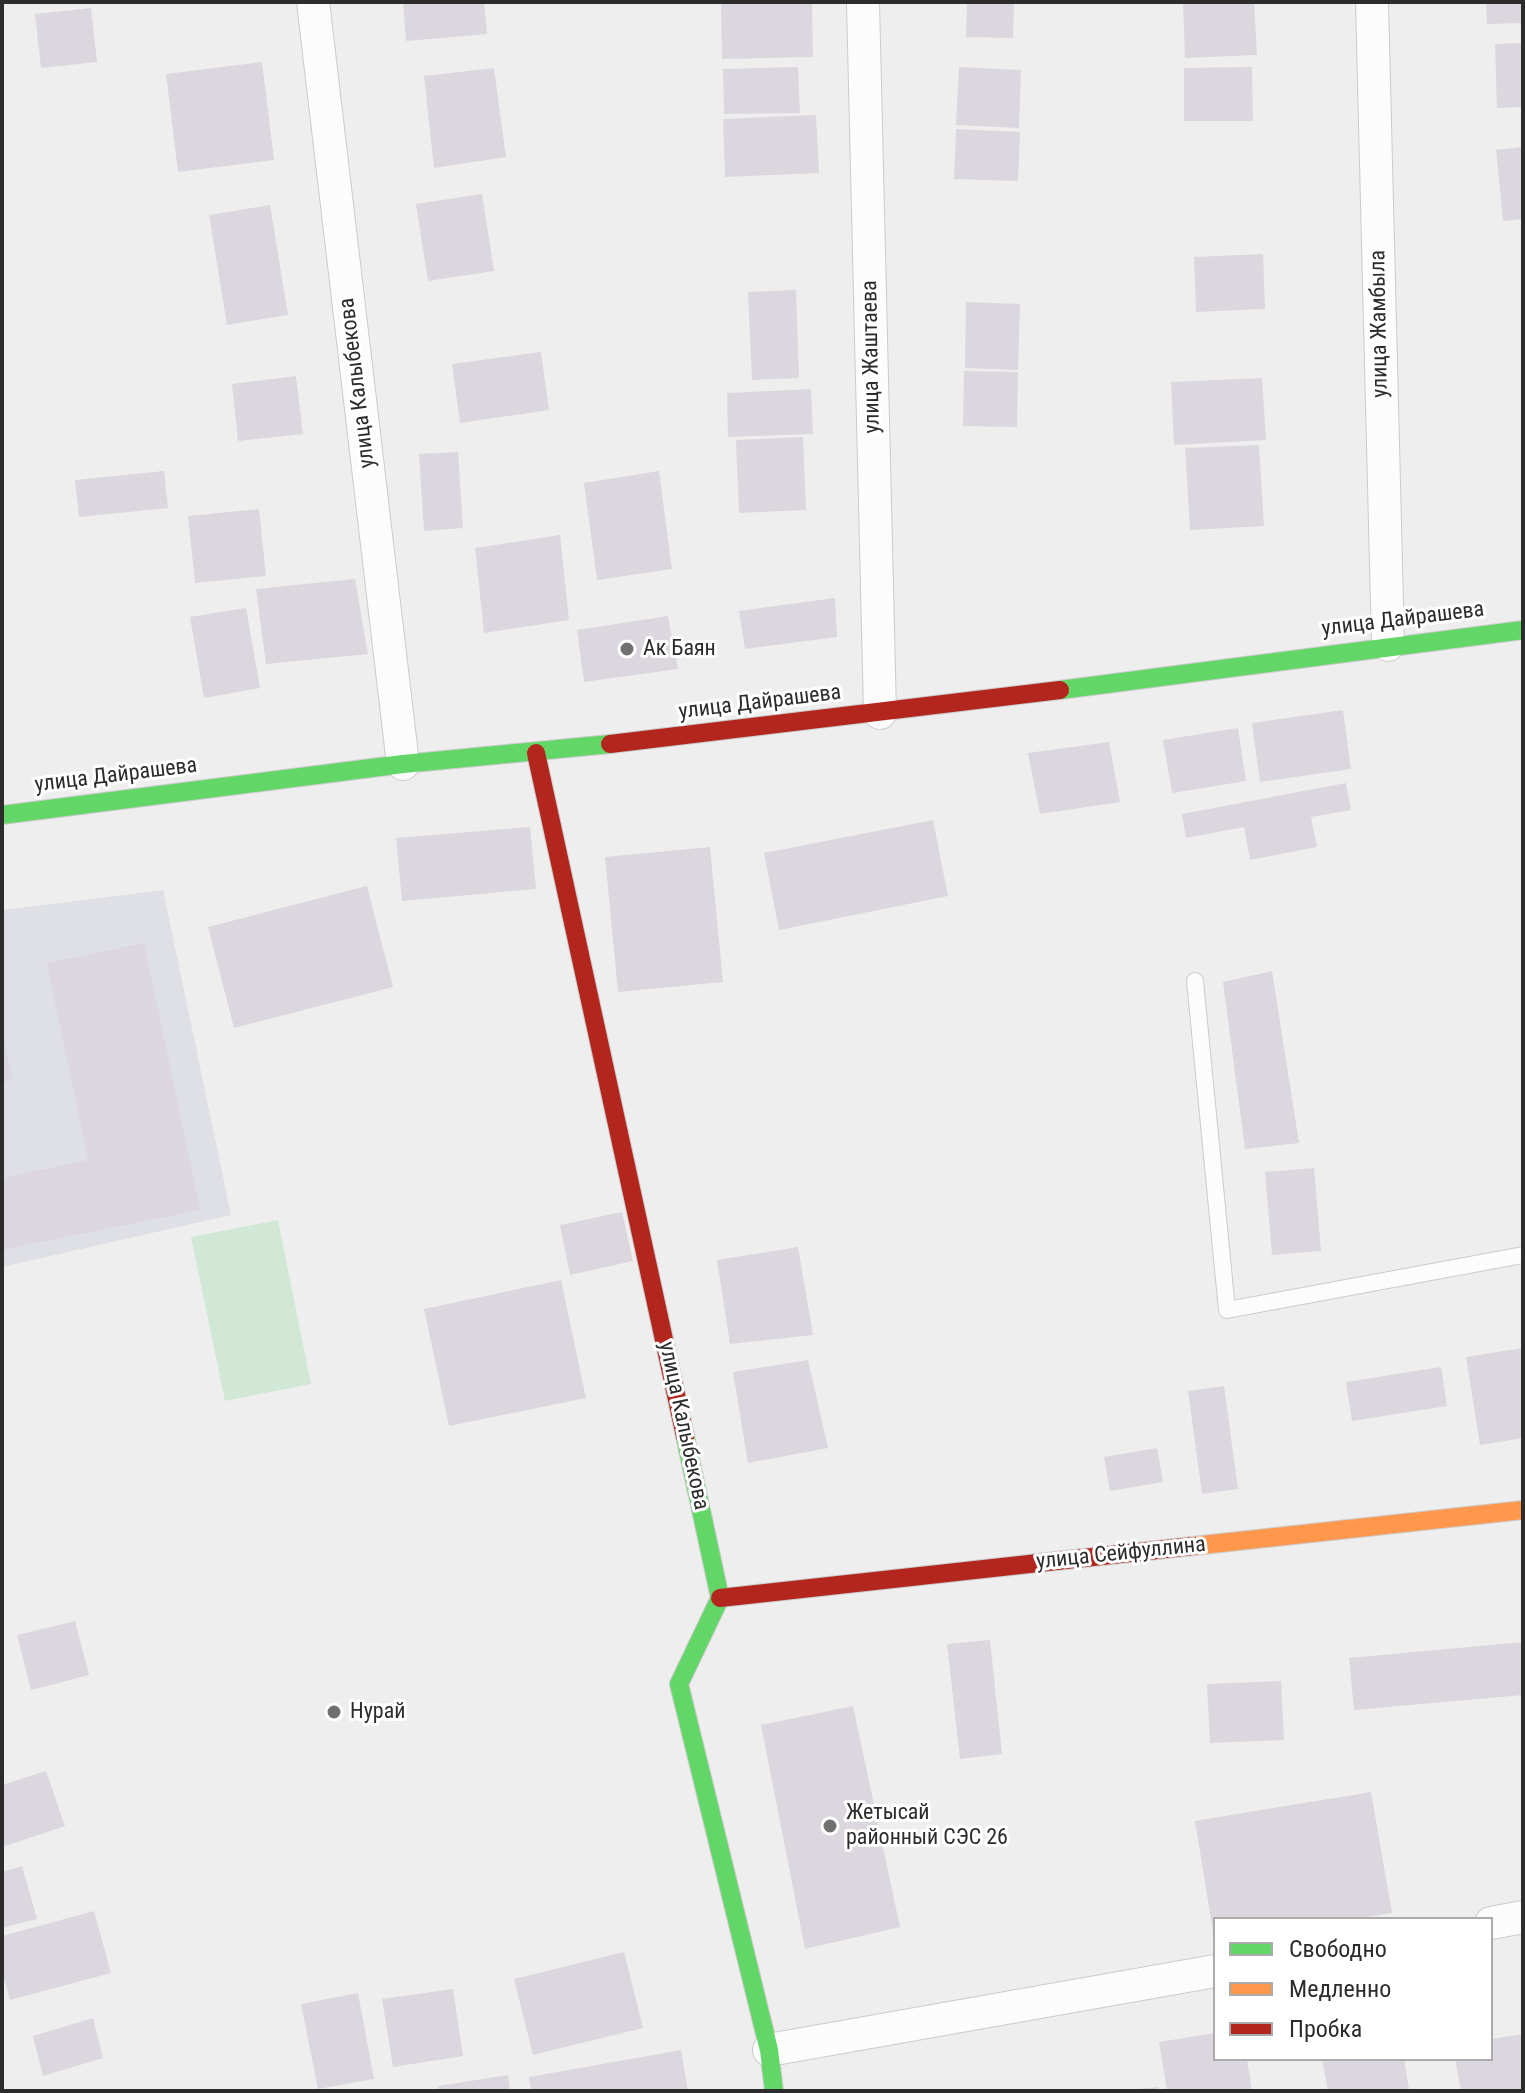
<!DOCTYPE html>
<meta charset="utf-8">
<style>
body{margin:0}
#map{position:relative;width:1525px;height:2093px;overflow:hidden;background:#eee;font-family:"Roboto Condensed",sans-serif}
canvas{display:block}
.frame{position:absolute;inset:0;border:4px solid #2c2c2d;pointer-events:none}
.legend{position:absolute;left:1213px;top:1917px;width:280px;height:144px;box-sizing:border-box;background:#fff;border:2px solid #ababab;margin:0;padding:10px 14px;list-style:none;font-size:24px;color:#2c2c2d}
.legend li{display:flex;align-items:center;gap:16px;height:40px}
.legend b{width:40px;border:2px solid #ababab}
</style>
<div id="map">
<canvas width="1525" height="2093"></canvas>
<div class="frame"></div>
<ul class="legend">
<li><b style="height:10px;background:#63d668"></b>Свободно</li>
<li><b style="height:10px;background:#ff974d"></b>Медленно</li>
<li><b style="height:10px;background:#b3261e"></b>Пробка</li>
</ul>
</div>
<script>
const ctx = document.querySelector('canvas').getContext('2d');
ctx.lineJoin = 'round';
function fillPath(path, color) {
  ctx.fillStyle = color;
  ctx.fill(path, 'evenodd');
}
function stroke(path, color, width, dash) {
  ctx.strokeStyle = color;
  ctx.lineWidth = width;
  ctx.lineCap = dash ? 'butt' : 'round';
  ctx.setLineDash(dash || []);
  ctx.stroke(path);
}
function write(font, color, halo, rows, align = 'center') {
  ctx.font = font + ' "Roboto Condensed",sans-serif';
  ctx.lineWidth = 6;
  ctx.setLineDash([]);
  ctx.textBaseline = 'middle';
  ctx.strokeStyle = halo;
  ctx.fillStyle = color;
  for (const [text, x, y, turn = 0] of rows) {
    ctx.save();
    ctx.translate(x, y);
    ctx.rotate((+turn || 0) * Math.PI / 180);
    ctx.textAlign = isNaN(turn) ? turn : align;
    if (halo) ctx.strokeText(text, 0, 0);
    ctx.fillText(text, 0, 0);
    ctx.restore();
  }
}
fillPath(new Path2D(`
 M163,890L231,1215L2,1267V910Z`), '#dfe0e5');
fillPath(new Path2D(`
 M278,1220L311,1384L225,1401L191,1237Z`), '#d2e8d6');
fillPath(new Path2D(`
 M403,2H484L487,34L406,41Z
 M721,2H812L813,57L722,59Z
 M967,2H1014L1013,38L966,37Z
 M1183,2H1254L1257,55L1185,58Z
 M1486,2H1523V23L1487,24Z
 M91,8L97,62L41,68L35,14Z
 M1523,43V107L1497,108L1495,44Z
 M262,62L274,160L178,172L166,74Z
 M798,67L800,113L724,114L723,69Z
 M959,67L1021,70L1019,128L956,125Z
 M1252,67L1253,121H1184V68Z
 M494,68L506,157L434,168L424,76Z
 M816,115L819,173L725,177L723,119Z
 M956,129L1020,132L1018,181L954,179Z
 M1523,147V219L1503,221L1496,150Z
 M482,194L494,271L428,281L416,204Z
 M270,205L288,315L227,325L209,215Z
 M1263,254L1265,309L1196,312L1194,257Z
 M796,290L799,378L752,380L748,292Z
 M966,302L1020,304L1018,370L965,368Z
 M541,352L549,410L460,423L452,364Z
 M964,371L1018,372L1017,427L963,426Z
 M296,376L303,434L238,441L232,384Z
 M1262,378L1266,440L1174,445L1171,382Z
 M811,389L813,434L728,437L727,393Z
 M803,437L806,510L739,513L736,440Z
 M1259,445L1264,526L1190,530L1185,448Z
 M458,452L463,528L424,531L419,454Z
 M164,471L168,508L79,517L75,480Z
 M659,471L672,569L597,580L584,483Z
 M259,509L266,576L195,583L188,516Z
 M560,535L569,620L484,633L475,548Z
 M355,579L368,654L266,664L256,589Z
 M835,598L837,637L745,649L739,611Z
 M246,608L260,688L204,698L190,617Z
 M668,616L678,669L584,682L577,630Z
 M1343,710L1351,769L1260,782L1252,723Z
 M1238,728L1246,781L1172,793L1163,740Z
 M1109,742L1120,802L1040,814L1028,753Z
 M1346,783L1351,810L1311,817L1317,847L1250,860L1244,827L1186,838L1182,814Z
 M933,820L948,896L779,930L764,853Z
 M530,827L536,889L402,901L396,838Z
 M710,847L723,982L618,992L605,857Z
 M367,886L393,987L234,1028L208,927Z
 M144,943L200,1210L2,1250V1178L88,1160L47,963Z
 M1272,971L1299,1143L1245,1149L1223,982Z
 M3,1037L13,1080L2,1082V1038Z
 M1314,1168L1321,1251L1272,1255L1265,1172Z
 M622,1212L633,1261L570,1275L560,1225Z
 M798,1247L813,1335L730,1344L717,1260Z
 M561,1280L586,1398L449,1426L424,1309Z
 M1523,1348V1438L1480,1445L1466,1357Z
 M808,1360L828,1448L748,1463L733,1372Z
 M1441,1367L1447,1406L1352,1421L1346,1382Z
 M1224,1386L1238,1489L1202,1494L1188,1391Z
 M1157,1448L1163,1482L1110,1491L1104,1457Z
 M75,1621L89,1675L31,1690L17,1635Z
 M990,1640L1002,1754L960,1759L947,1644Z
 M1523,1642V1695L1354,1710L1349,1658Z
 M1281,1681L1284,1740L1210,1743L1207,1684Z
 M853,1706L900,1927L805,1949L761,1725Z
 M46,1771L65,1826L2,1847V1785Z
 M1371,1792L1392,1913L1354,1919H1215L1213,1932L1195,1821Z
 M22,1866L37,1919L2,1928V1872Z
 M94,1911L111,1973L10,2000L2,1971V1936Z
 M624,1952L643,2028L533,2055L514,1979Z
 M453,1989L463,2056L393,2067L382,1999Z
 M358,1993L374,2079L318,2089L301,2004Z
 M93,2018L103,2058L43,2076L33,2036Z
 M1215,2033V2059H1247L1252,2091H1167L1159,2042Z
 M1523,2034V2091H1461L1455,2059H1491V2039Z
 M681,2050L688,2091H531L529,2077Z
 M1322,2059H1404L1409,2089L1328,2091Z
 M508,2075L510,2091H439L438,2086Z
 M1158,2087L1159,2091H1136V2089Z`), '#dcd7de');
const lane = new Path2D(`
 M1195,981L1227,1310L1523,1255`);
const street = new Path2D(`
 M313,2L403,764
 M863,2L880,713
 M1372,2L1388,645
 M1491,1923L1523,1917
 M769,2050L1215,1971`);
const fast = new Path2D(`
 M1060,690L1523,630
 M2,815L403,764L610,744
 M685,1436L720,1598L679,1684L769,2050L774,2091`);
const slow = new Path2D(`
 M1193,1546L1523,1510`);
const jam = new Path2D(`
 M610,744L1060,690
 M536,753L685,1436
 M720,1598L1193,1546`);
stroke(lane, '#cbcbcb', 18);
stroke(street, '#cbcbcb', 34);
stroke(fast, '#cbcbcb', 20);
stroke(slow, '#cbcbcb', 20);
stroke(jam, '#cbcbcb', 20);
stroke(lane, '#fcfcfc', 16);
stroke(street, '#fcfcfc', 32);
stroke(fast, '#63d668', 18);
stroke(slow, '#ff974d', 18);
stroke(jam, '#b3261e', 18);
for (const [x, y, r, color] of [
 [627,649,8,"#707071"],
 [334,1712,8,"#707071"],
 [830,1826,8,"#707071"]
]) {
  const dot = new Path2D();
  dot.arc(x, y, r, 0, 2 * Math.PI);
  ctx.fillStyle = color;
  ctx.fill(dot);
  stroke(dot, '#fff', 3);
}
write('22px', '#2c2c2d', '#fff', [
 ["улица Жамбыла",1380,324,-91],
 ["улица Жаштаева",872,357,-91],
 ["улица Калыбекова",358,383,-97],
 ["улица Дайрашева",1403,620,-7],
 ["улица Дайрашева",760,703,-7],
 ["улица Дайрашева",116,776,-7],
 ["улица Калыбекова",683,1426,78],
 ["улица Сейфуллина",1121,1554,-6]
]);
write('22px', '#2c2c2d', '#fff', [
 ["Ак Баян",643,649],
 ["Нурай",350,1712],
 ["Жетысай",846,1813],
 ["районный СЭС 26",846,1838]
], 'left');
</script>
